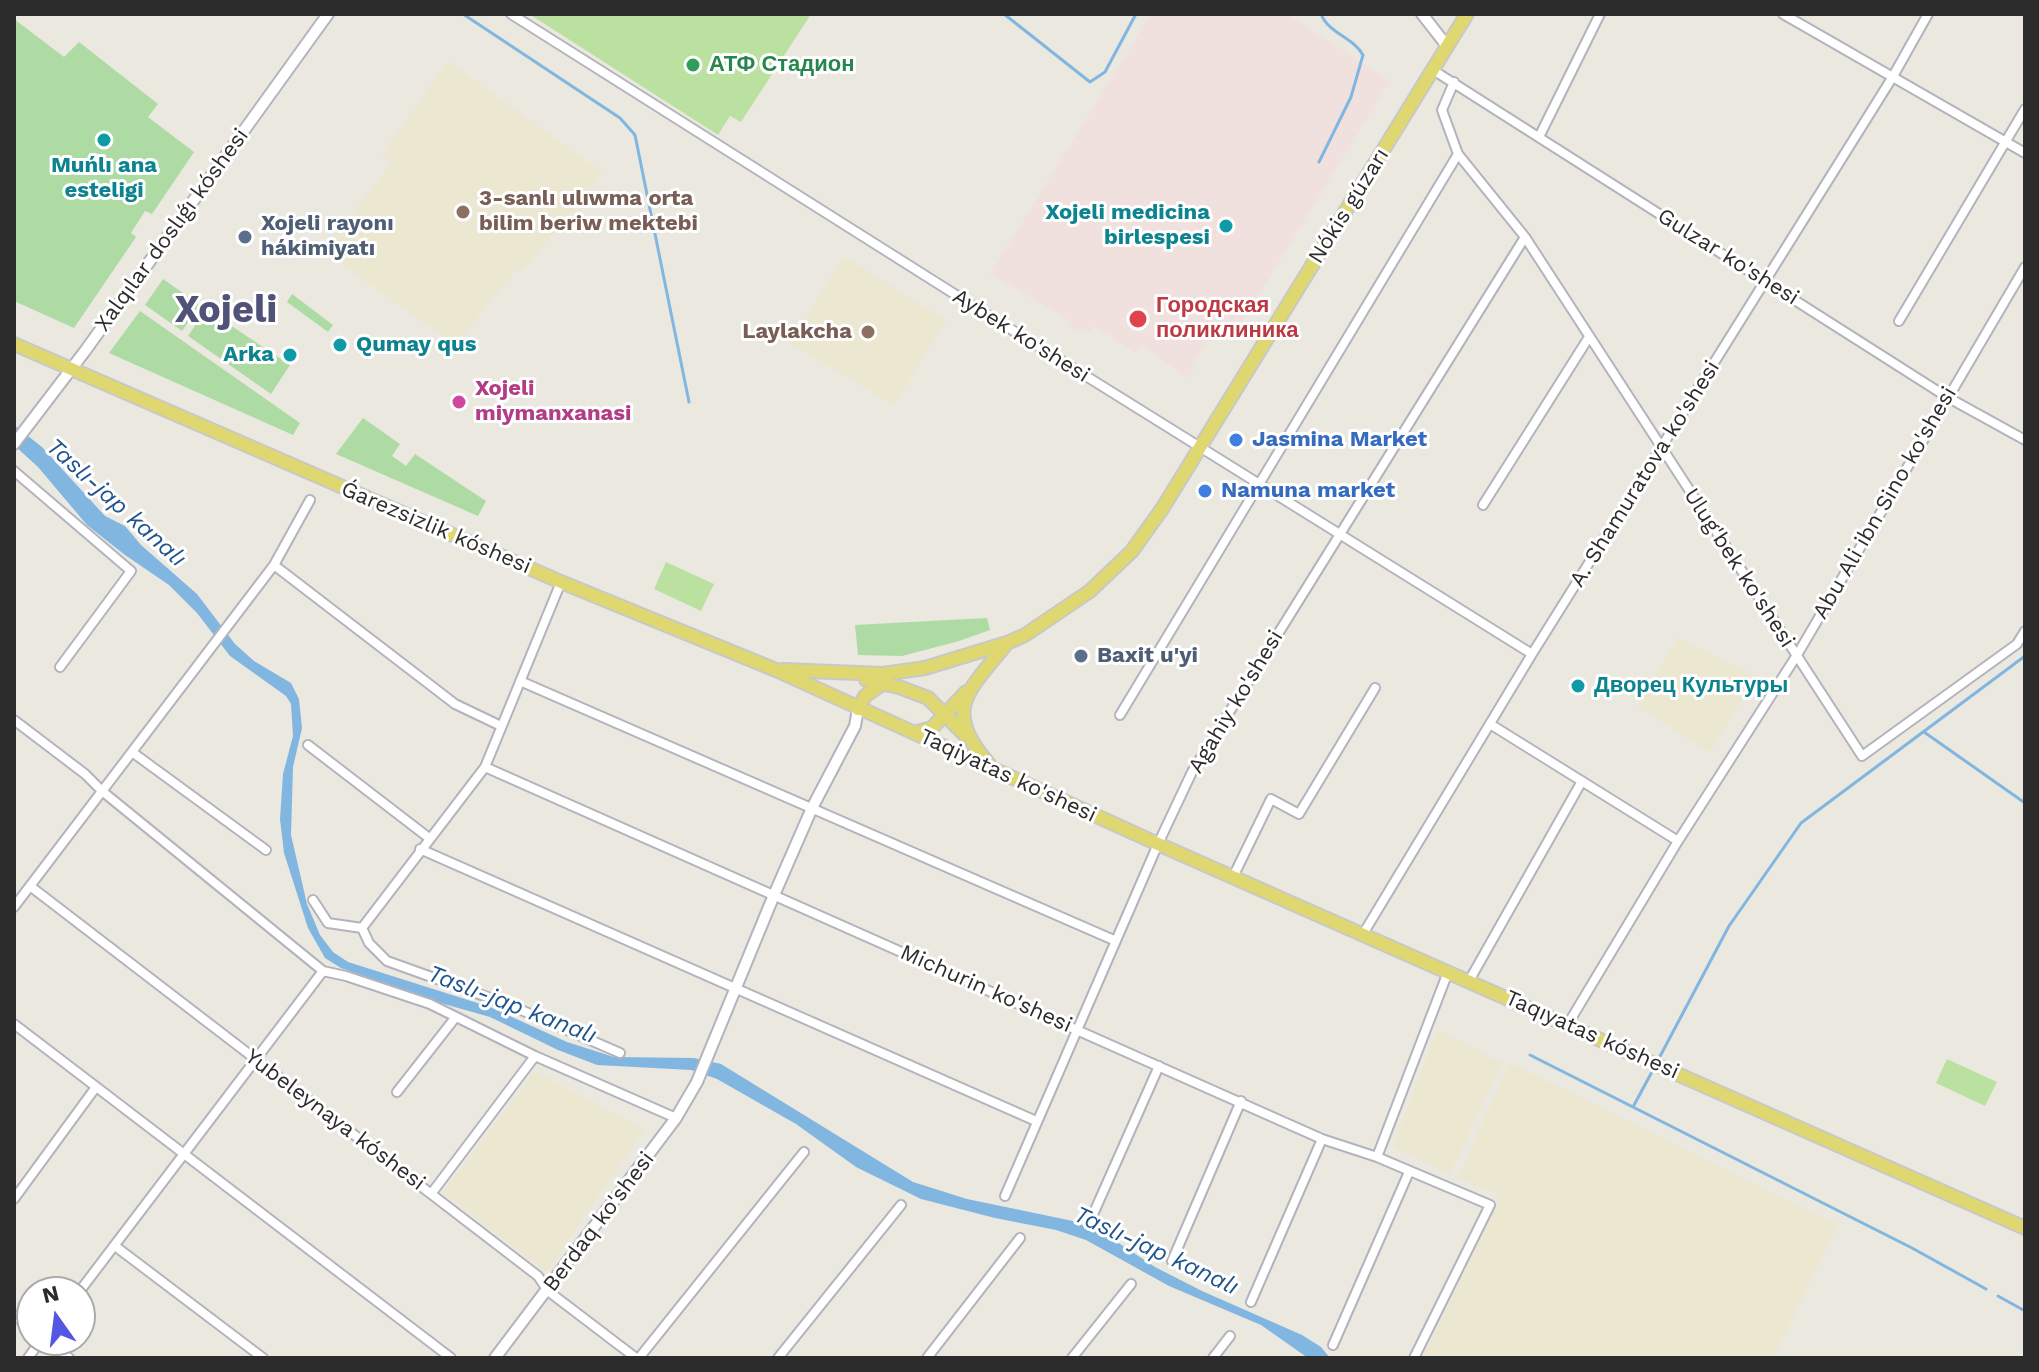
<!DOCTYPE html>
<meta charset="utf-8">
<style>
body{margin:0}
#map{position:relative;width:2039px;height:1372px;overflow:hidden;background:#ebe8e0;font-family:"Work Sans",sans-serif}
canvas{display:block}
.frame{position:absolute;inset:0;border:16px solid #2c2c2c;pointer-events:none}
.north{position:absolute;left:16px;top:1276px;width:80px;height:80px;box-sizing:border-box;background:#fff;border:2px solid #ababab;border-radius:50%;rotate:346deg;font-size:22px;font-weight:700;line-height:32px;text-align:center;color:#2c2c2c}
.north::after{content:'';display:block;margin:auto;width:28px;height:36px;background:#5557e3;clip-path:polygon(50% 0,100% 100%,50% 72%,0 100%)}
</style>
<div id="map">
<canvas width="2039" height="1372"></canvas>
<div class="frame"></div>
<div class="north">N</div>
</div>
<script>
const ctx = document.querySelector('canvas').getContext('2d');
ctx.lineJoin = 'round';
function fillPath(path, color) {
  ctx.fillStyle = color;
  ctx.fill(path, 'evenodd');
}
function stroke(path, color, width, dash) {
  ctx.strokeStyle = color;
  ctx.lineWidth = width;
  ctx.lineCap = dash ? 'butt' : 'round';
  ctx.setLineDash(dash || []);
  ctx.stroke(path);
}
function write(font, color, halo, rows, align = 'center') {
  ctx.font = font + ' "Work Sans",sans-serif';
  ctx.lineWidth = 6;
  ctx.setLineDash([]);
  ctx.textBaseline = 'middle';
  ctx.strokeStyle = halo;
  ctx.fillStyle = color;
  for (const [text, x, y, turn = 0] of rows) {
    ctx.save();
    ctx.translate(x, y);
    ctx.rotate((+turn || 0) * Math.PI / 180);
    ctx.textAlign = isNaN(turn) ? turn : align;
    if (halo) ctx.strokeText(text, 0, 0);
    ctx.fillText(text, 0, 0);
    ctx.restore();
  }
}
fillPath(new Path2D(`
 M448,61L603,173L522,272L516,269L455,345L324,251L392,163L382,155Z
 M844,256L946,321L894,405L790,343Z
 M1678,638L1756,676L1710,752L1638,707Z
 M1437,1030L1502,1063L1450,1173L1393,1147Z
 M1510,1063L1838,1225L1773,1358H1423L1498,1200L1497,1194L1458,1178Z
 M535,1071L644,1130L546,1272L443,1192Z`), '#ebe7d1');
fillPath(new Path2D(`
 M1151,14H1287L1390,81L1238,329L1221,320L1191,367L1194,370L1188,378L1141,345L1136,353L1094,326L1089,332L1083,328L1081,332L1067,324L1069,320L990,274Z`), '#f1e1de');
fillPath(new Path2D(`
 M14,19L64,57L79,42L158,104L148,117L194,152L152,214L145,211L131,233L136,237L74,328L14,301Z
 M163,279L200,305L182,331L145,305Z
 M292,294L333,325L328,332L287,302Z
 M206,309L290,365L271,394L188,336Z
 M140,311L300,423L293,435L109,353Z
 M363,418L400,444L392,456L406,466L415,454L486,501L478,516L336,454Z
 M987,618L990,630L959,641L902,656L858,655L855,625Z`), '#addba3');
fillPath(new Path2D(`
 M529,14H811L741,122L730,116L718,135Z
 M666,562L714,584L701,611L654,589Z
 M1947,1059L1997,1082L1985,1106L1936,1083Z`), '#bbe1a0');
fillPath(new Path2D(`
 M14,425L42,447L105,516L125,526L141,545L197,594L235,644L254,661L291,683L299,699L302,728L293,767L291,835L307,904L320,935L333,952L348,962L490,1007L567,1042L614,1057L694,1058L721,1064L913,1182L967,1199L1073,1221L1111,1238L1155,1267L1202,1291L1302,1335L1321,1347L1330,1358H1308L1261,1325L1169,1286L1086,1240L1056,1230L995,1218L921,1199L856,1167L796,1124L717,1079L691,1070L597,1065L558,1050L490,1017L437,1002L341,968L325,958L308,928L284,853L280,819L283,774L293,736L291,704L286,696L230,656L197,613L169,585L125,555L87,525L38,467L14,445Z`), '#80b6e0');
stroke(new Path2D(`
 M463,14L620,118L635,135L689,402
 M1004,14L1090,82L1105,72L1136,14
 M1319,162L1351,97L1363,55C1353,37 1329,34 1321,14
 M1924,732L2025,803
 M1530,1055L1912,1248L1986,1289
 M1657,1062L1729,926L1801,823L2025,656
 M1633,1107L1654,1068
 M1998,1296L2025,1311`), '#80b6e0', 3);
const minor = new Path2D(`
 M511,14L956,295L1532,654
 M1783,14L2025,153
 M1433,70L1947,397L2025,440
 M1454,82L1442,110L1458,154L1525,237L1862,756L2017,644L2025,631
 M1539,137L1600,14
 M1899,321L2025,109
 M14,471L131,571L60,667
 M1483,505L1589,337
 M274,565L455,704L501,726
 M520,681L1116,941
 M1120,715L1458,154
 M14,720L85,774L102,791L323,971L346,976L430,1004L535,1056L676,1118
 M1490,724L1678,841
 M308,745L429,838
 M132,752L266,850
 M485,767L1322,1139L1377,1157L1490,1205L1414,1358
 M420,849L1036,1121
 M1233,877L1271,799L1299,814L1375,688
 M30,886L538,1276L548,1291L636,1358
 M313,900L328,923L362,928
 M14,907L274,565L310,500
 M362,928L485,767L561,582
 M362,928L369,943L387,961L512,1006L620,1053
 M1363,934L1532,654L1892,78L1928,14
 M1469,981L1582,781
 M14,1024L451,1358
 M1568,1024L1678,841L1797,655L2025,267
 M397,1092L455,1018
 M1377,1157L1448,972
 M431,1194L535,1056
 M1005,1196L1158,844L1192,772L1525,237
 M14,1199L96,1087
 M1091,1219L1159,1066
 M115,1246L263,1358
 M1172,1261L1241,1101
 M79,1292L323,971
 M1251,1302L1322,1139
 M14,1315L32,1329
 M46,1340L69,1358
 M1333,1345L1409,1172
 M28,1358L41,1340
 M639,1358L804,1152
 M778,1358L901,1205
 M927,1358L1020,1238
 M1072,1358L1131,1284
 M1213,1358L1230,1336`);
const tertiary = new Path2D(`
 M1422,14L1447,46
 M14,444L85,351L328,14
 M495,1358L676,1118L697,1082L774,895L812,808L855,726L858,709`);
const primary = new Path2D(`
 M14,344L561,582L776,670L1158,844L2025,1228
 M783,670L883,674L925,668L1007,643L1025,635L1090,591L1132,551L1162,509L1467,14
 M866,680L899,687L928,698L965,735
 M858,709L865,696L885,682
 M914,733L932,728L966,692
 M989,764C940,709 970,690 1007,643`);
stroke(minor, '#b3b3be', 12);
stroke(tertiary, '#b3b3be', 14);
stroke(primary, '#c8c8c8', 16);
stroke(minor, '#fff', 8);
stroke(tertiary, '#fff', 10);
stroke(primary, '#dfd871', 12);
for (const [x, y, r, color] of [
 [693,65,8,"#2e9e5b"],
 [104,140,8,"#0f9aa8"],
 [463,212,8,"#8d6e63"],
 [1226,226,8,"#0f9aa8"],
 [245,237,8,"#5c6f8a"],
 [1138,319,10,"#e0444e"],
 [868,332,8,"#8d6e63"],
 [340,345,8,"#0f9aa8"],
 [290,355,8,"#0f9aa8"],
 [459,402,8,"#d1479c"],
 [1236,440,8,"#3f7fe0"],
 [1205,491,8,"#3f7fe0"],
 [1081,656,8,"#5c6f8a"],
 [1578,686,8,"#0f9aa8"]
]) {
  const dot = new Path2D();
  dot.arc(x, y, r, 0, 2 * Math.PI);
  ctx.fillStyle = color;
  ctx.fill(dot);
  stroke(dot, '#fff', 3);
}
write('bold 22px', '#27864d', '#fff', [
 ["АТФ Стадион",709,65]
], 'left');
write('bold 22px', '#0d838f', '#fff', [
 ["Muńlı ana",104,166,"center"],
 ["esteligi",104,191,"center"],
 ["Xojeli medicina",1210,213],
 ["birlespesi",1210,238],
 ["Qumay qus",356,345,"left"],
 ["Arka",274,355],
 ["Дворец Культуры",1594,686,"left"]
], 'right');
write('bold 22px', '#785e54', '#fff', [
 ["3-sanlı ulıwma orta",479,199],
 ["bilim beriw mektebi",479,224],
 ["Laylakcha",852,332,"right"]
], 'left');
write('22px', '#2c2c2c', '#fff', [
 ["Nókis gúzarı",1349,206,-58],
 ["Xalqılar doslıǵı kóshesi",172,230,-54],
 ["Gulzar ko'shesi",1728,257,32],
 ["Aybek ko'shesi",1021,336,32],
 ["A. Shamuratova ko'shesi",1645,474,-58],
 ["Abu Ali ibn Sino ko'shesi",1885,503,-60],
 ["Ǵarezsizlik kóshesi",436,528,23],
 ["Ulug'bek ko'shesi",1739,568,57],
 ["Agahiy ko'shesi",1236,702,-59],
 ["Taqiyatas ko'shesi",1008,776,25],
 ["Michurin ko'shesi",986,989,24],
 ["Taqıyatas kóshesi",1592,1035,24],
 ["Yubeleynaya kóshesi",335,1120,37],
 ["Berdaq ko'shesi",599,1222,-53]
]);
write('bold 22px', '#4e5e75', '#fff', [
 ["Xojeli rayonı",261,224],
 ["hákimiyatı",261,249],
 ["Baxit u'yi",1097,656]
], 'left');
write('bold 22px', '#be3a42', '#fff', [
 ["Городская",1156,306],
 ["поликлиника",1156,331]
], 'left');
write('bold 22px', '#b23c85', '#fff', [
 ["Xojeli",475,389],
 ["miymanxanasi",475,414]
], 'left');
write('bold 22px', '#366cbe', '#fff', [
 ["Jasmina Market",1252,440],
 ["Namuna market",1221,491]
], 'left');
write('italic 24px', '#1f548d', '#fff', [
 ["Taslı-jap kanalı",116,503,42],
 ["Taslı-jap kanalı",512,1005,21],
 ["Taslı-jap kanalı",1156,1251,25]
]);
write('bold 38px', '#515277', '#fff', [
 ["Xojeli",226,311]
]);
</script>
